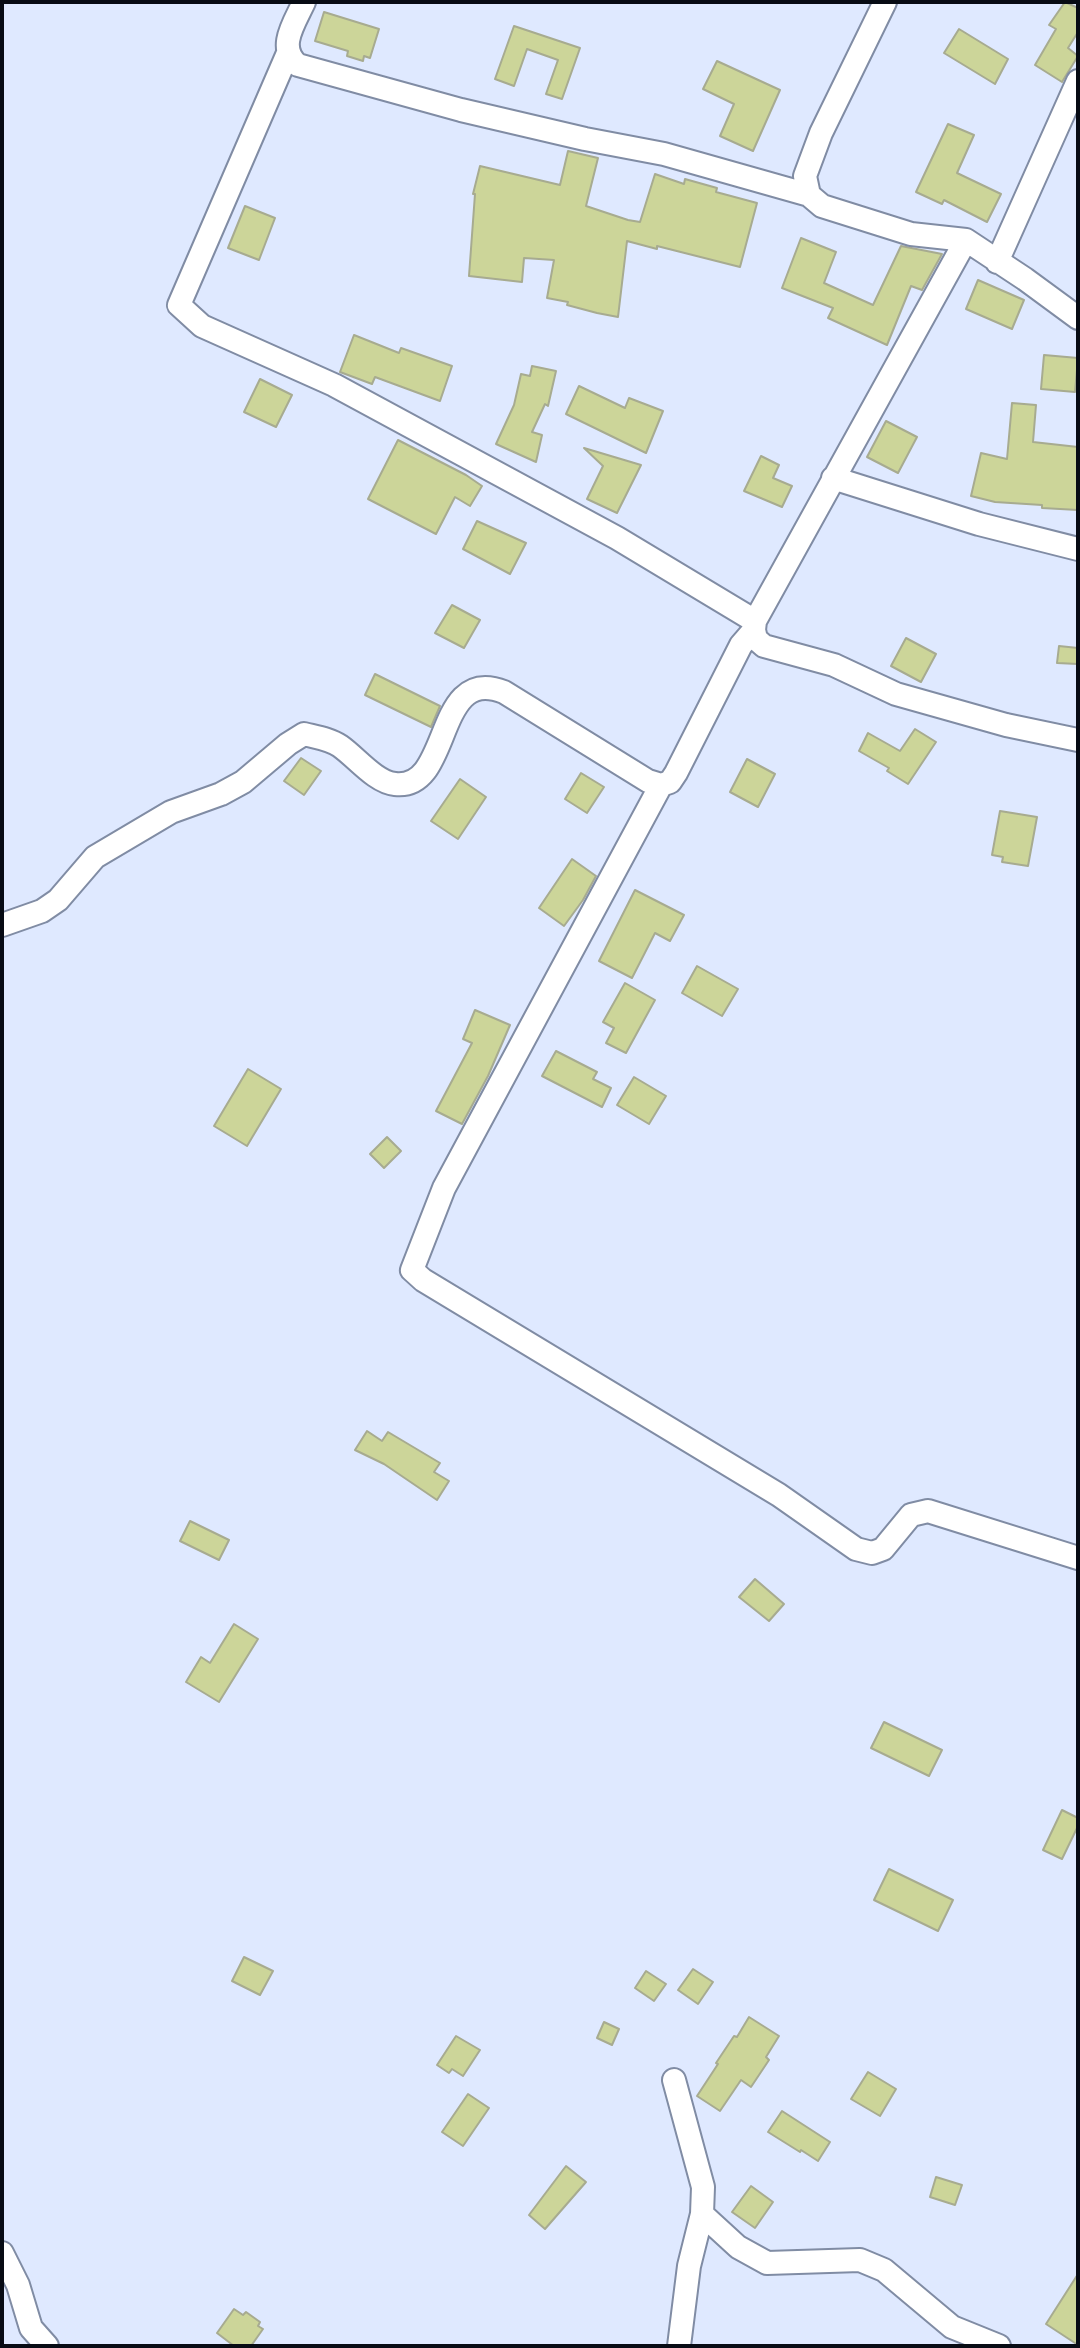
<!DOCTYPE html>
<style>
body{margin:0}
#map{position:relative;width:1080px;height:2348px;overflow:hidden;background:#dfe9ff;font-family:Commissioner,sans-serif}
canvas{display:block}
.frame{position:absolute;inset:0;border:4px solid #070b14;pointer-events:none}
</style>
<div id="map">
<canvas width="1080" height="2348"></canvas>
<div class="frame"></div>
</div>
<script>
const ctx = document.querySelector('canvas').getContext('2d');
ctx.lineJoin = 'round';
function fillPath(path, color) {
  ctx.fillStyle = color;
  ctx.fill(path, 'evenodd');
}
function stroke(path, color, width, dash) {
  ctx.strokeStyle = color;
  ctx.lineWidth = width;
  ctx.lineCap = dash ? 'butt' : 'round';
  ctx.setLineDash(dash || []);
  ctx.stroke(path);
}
const building = new Path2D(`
 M1065,2L1078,8V32L1068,48L1078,56L1062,82L1035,65L1056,29L1049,25Z
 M324,12L379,29L370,58L364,56L363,61L347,56L348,51L315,41Z
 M514,26L580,48L562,99L546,94L558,60L527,49L514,86L495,79Z
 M959,29L1008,59L995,84L944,53Z
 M717,61L780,90L753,151L720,136L734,104L703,89Z
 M948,124L974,135L957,173L1001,194L987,222L944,200L942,204L916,192Z
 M568,151L598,158L586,206L628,220L640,222L655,174L684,184L685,179L717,188L716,192L757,203L740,267L657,246V249L627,241L618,317L597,313L567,305L568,302L547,298L554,260L524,258L522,282L469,276L475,194H473L480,166L560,185Z
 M245,206L275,218L259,260L228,248Z
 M801,238L836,252L824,283L873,305L901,246L942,254L922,290L911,286L887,345L828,318L833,308L782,288Z
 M978,280L1024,300L1012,329L966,309Z
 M354,335L399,353L401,348L452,366L440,401L375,377L372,384L340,372Z
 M1044,355L1078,358L1075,392L1041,389Z
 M532,366L556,371L548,406L545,404L532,432L542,435L536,462L496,444L514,405L521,374L530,376Z
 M260,379L292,395L276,427L244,412Z
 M579,386L625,408L629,398L663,411L646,453L566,414Z
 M1012,403L1036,405L1033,442L1078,447V510L1042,508V505L995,502L971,496L981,453L1007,459Z
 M886,421L917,437L898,473L867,457Z
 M398,440L466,475L482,486L470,506L455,497L436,534L368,499Z
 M584,448L641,465L617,513L587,499L603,466Z
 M761,456L779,465L773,478L792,486L782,507L744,491Z
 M477,521L526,543L510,574L463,549Z
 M452,605L480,620L464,648L435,633Z
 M906,638L936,654L921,682L891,666Z
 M1059,646L1078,648V664L1057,663Z
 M375,674L440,706L431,727L365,695Z
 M915,729L936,742L908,784L887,771L889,768L859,751L868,733L900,751Z
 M301,758L321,771L304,795L284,781Z
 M747,759L775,774L758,807L730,792Z
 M581,773L604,787L587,813L565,799Z
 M460,779L486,797L458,839L431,821Z
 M1000,811L1037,817L1028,866L1002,862L1003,857L992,855Z
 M572,859L596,876L583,900L564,926L539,908Z
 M635,890L684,915L670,941L655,933L632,978L599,961Z
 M697,966L738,989L722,1016L682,993Z
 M625,983L655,1000L626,1053L606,1043L614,1028L603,1022Z
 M475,1010L510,1025L488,1076L462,1124L436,1111L472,1043L463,1039Z
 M556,1051L597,1072L593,1079L611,1088L602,1107L542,1076Z
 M248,1069L281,1089L247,1146L214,1126Z
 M634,1077L666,1096L649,1124L617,1105Z
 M387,1137L401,1151L384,1168L370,1154Z
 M367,1431L382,1441L388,1432L440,1463L434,1472L449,1481L437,1500L384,1464L355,1450Z
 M190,1521L229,1540L219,1560L180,1541Z
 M755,1579L784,1604L769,1621L739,1597Z
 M234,1624L258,1639L219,1702L186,1682L201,1657L210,1663Z
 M884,1722L942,1750L929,1776L871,1748Z
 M1062,1810L1078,1818V1826L1062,1859L1043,1850Z
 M889,1869L953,1900L938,1931L874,1900Z
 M244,1957L273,1971L260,1995L232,1981Z
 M693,1969L713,1982L698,2004L678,1990Z
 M646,1971L666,1984L654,2001L635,1988Z
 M749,2017L779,2036L766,2057L769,2060L751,2087L741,2080L720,2111L697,2096L718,2064L716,2063L734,2036L737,2037Z
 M604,2022L619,2029L612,2045L597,2038Z
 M456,2036L480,2050L463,2076L452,2069L449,2073L437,2065Z
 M868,2072L896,2089L880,2116L851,2099Z
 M468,2094L489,2108L463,2146L442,2132Z
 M782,2111L830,2142L818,2161L801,2150L800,2152L768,2132Z
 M566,2166L586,2182L545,2229L529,2215Z
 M936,2177L962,2185L955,2205L930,2197Z
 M751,2186L773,2202L755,2228L732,2212Z
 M1078,2274V2345L1046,2324Z
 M234,2309L243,2315L246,2312L260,2322L258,2326L263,2329L251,2346H234L217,2333Z`);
fillPath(building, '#ccd599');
stroke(building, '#a7ab90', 2);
const street = new Path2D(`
 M304,2C295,22 276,48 298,65L461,110L585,139L664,154L809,195
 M885,2L821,133L805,176L809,195L822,206L911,234L966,240L1025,279L1078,318
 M288,53L179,305L202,326L334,385L617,538L755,621
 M966,240L755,621L754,630L741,645L676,773L670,782L661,785L444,1188L412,1270L423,1280L779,1495L856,1549L872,1553L883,1549L911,1515L928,1511L1078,1558
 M997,262L1078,81
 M833,478L979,524L1078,549
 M754,630L756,639L764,646L834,665L896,694L1006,725L1078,740
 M2,925L42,911L58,900L95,857L171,812L221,794L243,782L288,744L304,734C316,737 330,739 340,746C356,757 375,782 395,784C453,791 433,664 504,692L648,781L661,785
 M674,2080L703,2187L702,2214L689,2266L679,2346
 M702,2214L738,2247L767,2263L860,2260L884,2270L952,2327L999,2346
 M2,2253L18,2285L31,2328L47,2346`);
stroke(street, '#808ca4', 26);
stroke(street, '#fff', 22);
</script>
